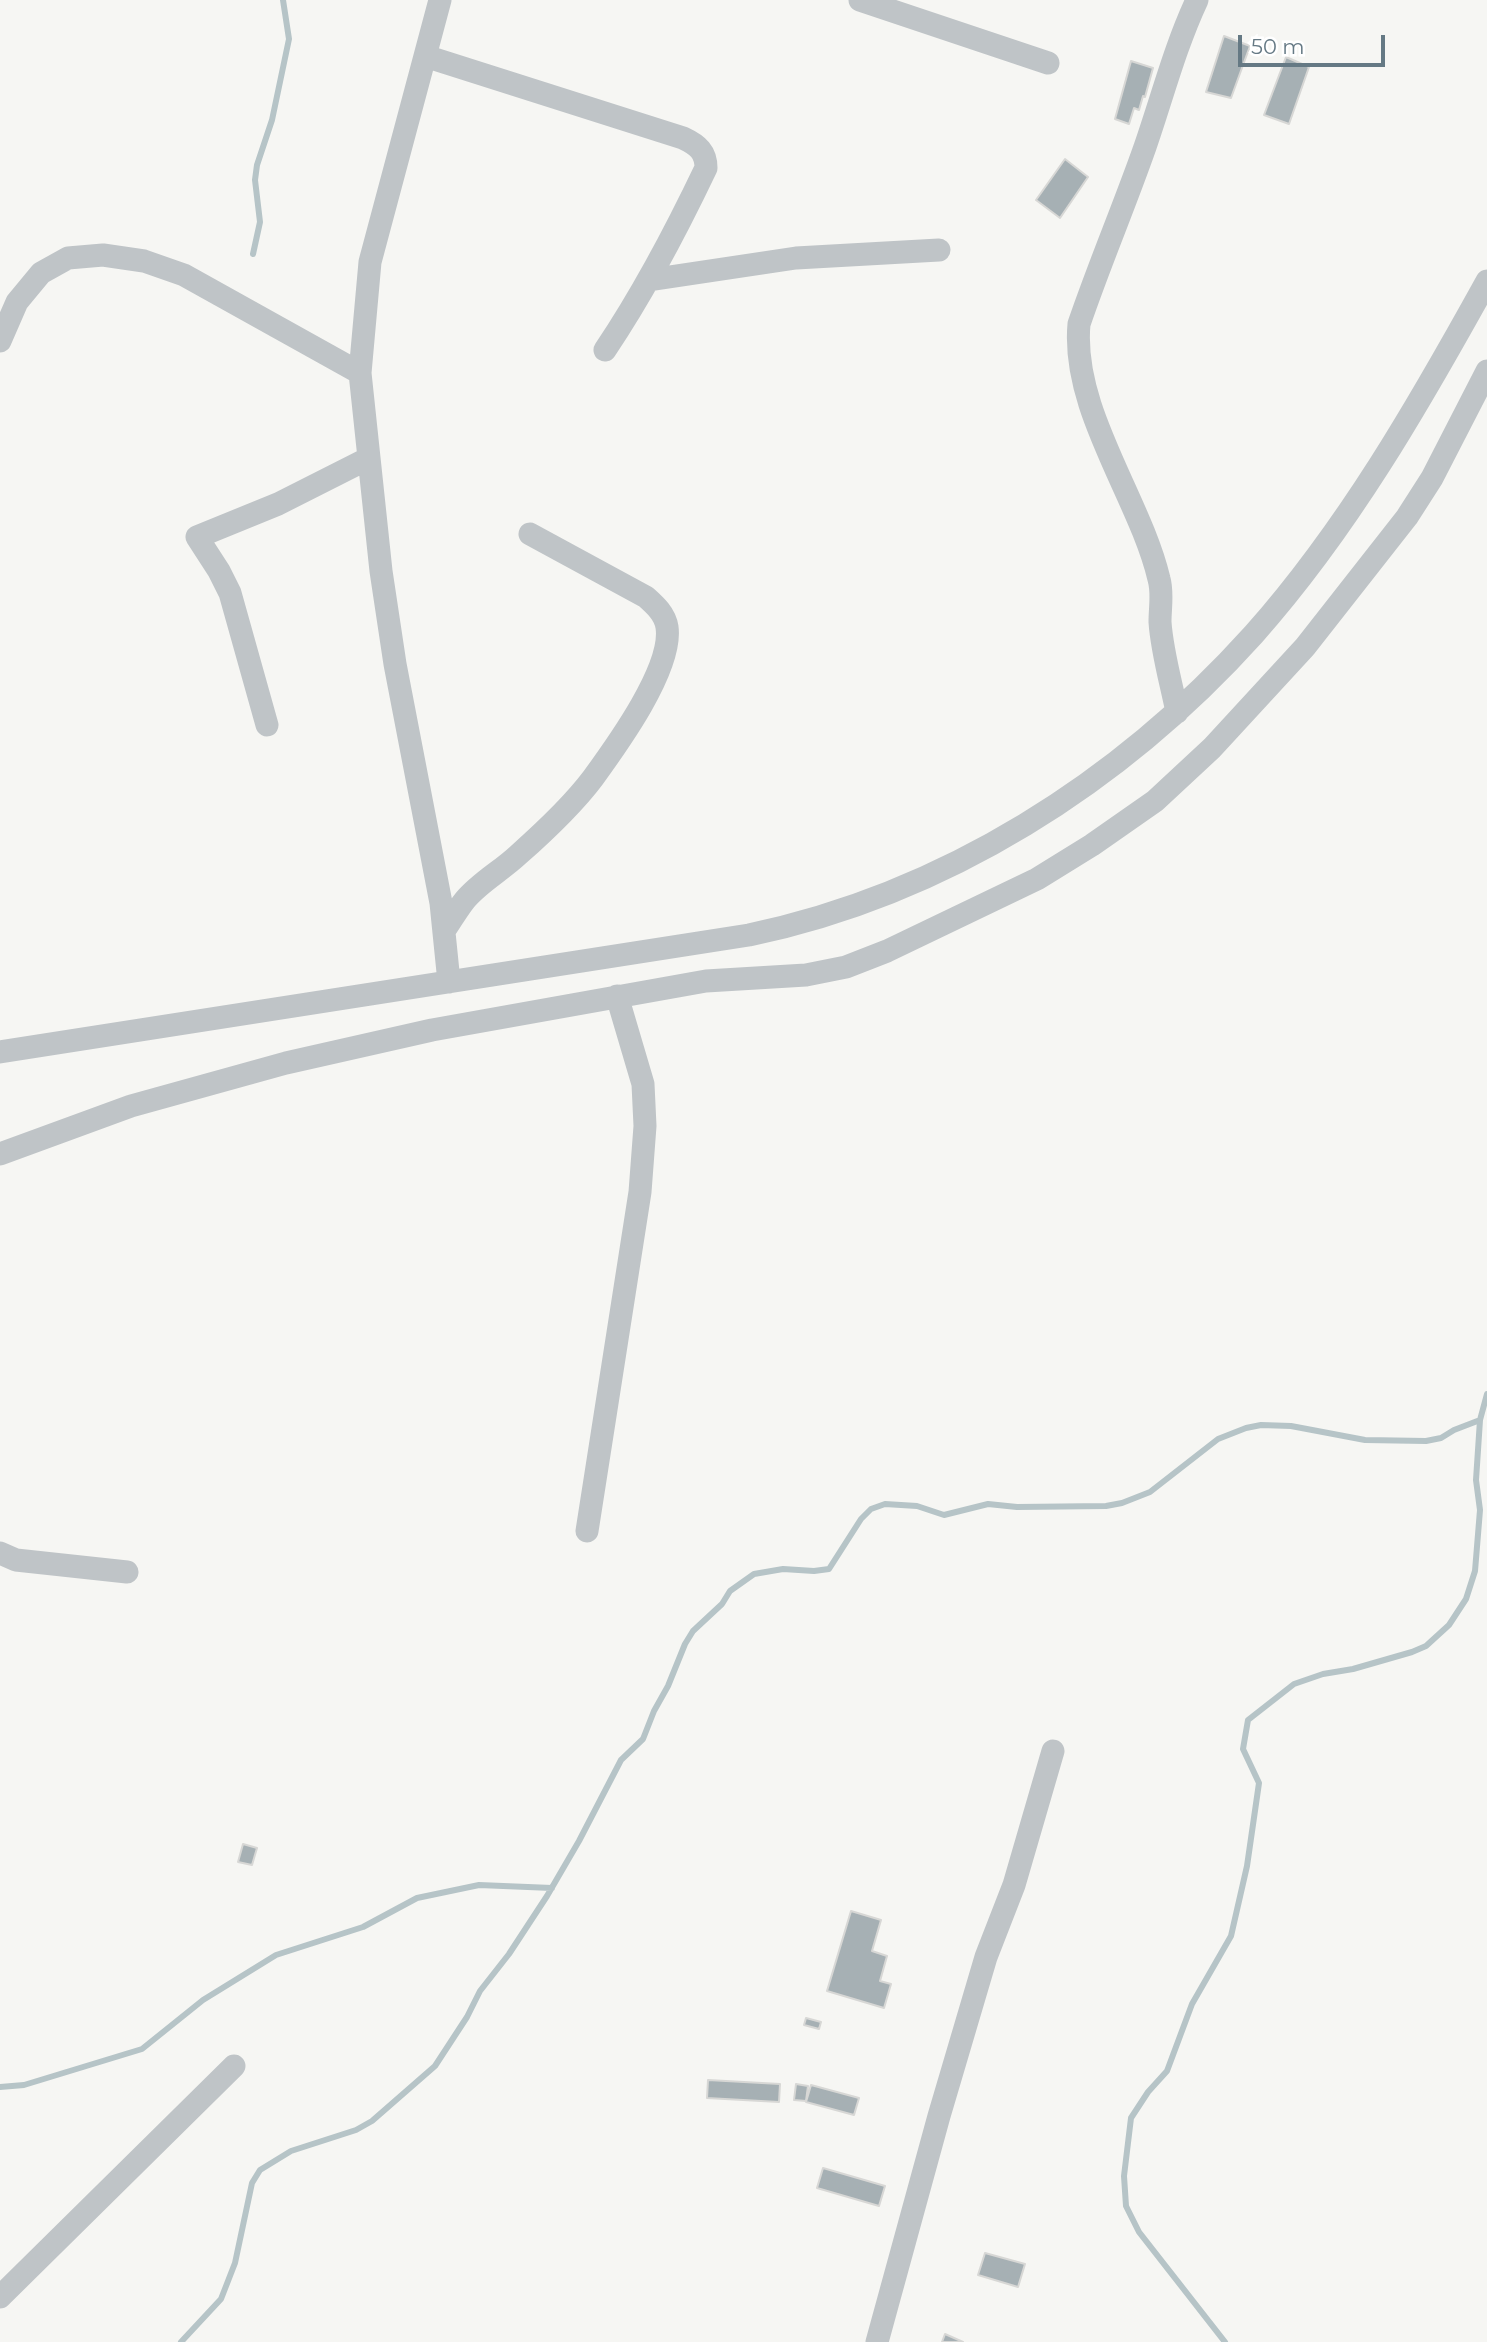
<!DOCTYPE html>
<style>
body{margin:0}
#map{position:relative;width:1487px;height:2342px;overflow:hidden;background:#f6f6f3;font-family:Montserrat,sans-serif}
canvas{display:block}
.scale{position:absolute;left:1238px;top:35px;width:147px;height:32px;box-sizing:border-box;border:4px solid #657984;border-top:0;padding-left:9px;font-size:21px;line-height:24px;white-space:nowrap;color:#657984;-webkit-text-stroke:5px #fff;paint-order:stroke}
</style>
<div id="map">
<canvas width="1487" height="2342"></canvas>
<div class="scale">50 m</div>
</div>
<script>
const ctx = document.querySelector('canvas').getContext('2d');
ctx.lineJoin = 'round';
function stroke(path, color, width, dash) {
  ctx.strokeStyle = color;
  ctx.lineWidth = width;
  ctx.lineCap = dash ? 'butt' : 'round';
  ctx.setLineDash(dash || []);
  ctx.stroke(path);
}
function fillPath(path, color) {
  ctx.fillStyle = color;
  ctx.fill(path, 'evenodd');
}
stroke(new Path2D(`
 M253,254L260,222L255,180L257,165L272,120L289,39L283,0
 M0,2087L24,2085L142,2049L203,2000L276,1955L363,1927L417,1898L479,1885L552,1888
 M181,2342L221,2299L235,2263L252,2183L260,2170L291,2151L356,2130L372,2121L435,2066L467,2017L480,1991L509,1954L547,1896L579,1841L621,1760L643,1739L654,1711L668,1686L685,1644L693,1631L722,1604L730,1591L754,1574L783,1569L814,1571L829,1569L861,1519L871,1509L885,1504L917,1506L944,1515L988,1504L1017,1507L1106,1506L1122,1503L1150,1492L1218,1439L1246,1428L1261,1425L1291,1426L1365,1440L1426,1441L1441,1438L1454,1430L1480,1420
 M1225,2342L1139,2232L1126,2206L1124,2176L1131,2118L1148,2092L1167,2071L1192,2004L1231,1936L1247,1866L1259,1783L1243,1749L1248,1720L1294,1684L1323,1674L1353,1669L1412,1652L1426,1646L1449,1625L1466,1599L1475,1571L1480,1510L1476,1480L1480,1420L1487,1394`), '#b6c4c7', 6);
const building = new Path2D(`
 M1224,36L1250,46L1231,98L1206,92Z
 M1286,57L1309,67L1289,124L1264,115Z
 M1131,61L1153,68L1145,97L1143,96L1139,110L1134,108L1129,124L1115,119Z
 M1065,159L1088,177L1060,218L1036,200Z
 M243,1844L257,1848L252,1865L238,1862Z
 M851,1911L881,1920L872,1951L887,1956L880,1981L891,1984L884,2008L827,1991Z
 M806,2018L821,2022L819,2029L804,2025Z
 M708,2080L780,2084L779,2102L707,2098Z
 M796,2084L808,2086L806,2101L794,2100Z
 M811,2085L859,2098L854,2115L806,2102Z
 M823,2168L885,2186L879,2206L817,2188Z
 M985,2253L1025,2264L1018,2287L978,2275Z
 M945,2334L963,2342H942Z`);
fillPath(building, '#a6b0b4');
stroke(building, '#d7d7d5', 2);
stroke(new Path2D(`
 M440,0L370,262L360,373L381,571L395,664L441,903L449,982
 M860,0L1048,63
 M425,56L683,138C698,145 706,152 706,168C676,231 644,292 605,350
 M649,280L796,258L939,250
 M0,341L17,302L41,273L68,258L103,255L144,261L184,275L360,373
 M1177,712C1171,682 1162,652 1160,622C1160,607 1163,593 1159,579C1140,498 1071,410 1079,324C1099,265 1124,207 1145,147C1162,98 1175,47 1197,0
 M267,725L230,593L219,571L197,537L278,504L369,458
 M444,931C451,921 457,910 465,900C480,882 501,871 518,855C544,832 572,806 593,778C617,745 673,668 667,627C665,614 655,605 646,597L530,534
 M0,1052L749,935C945,894 1121,782 1254,634C1348,528 1419,404 1487,281
 M0,1154L131,1106L286,1063L432,1030L706,981L806,975L846,967L887,951L1037,879L1092,845L1155,801L1212,748L1305,647L1407,517L1432,478L1487,371
 M587,1531L640,1192L645,1126L643,1084L617,996
 M0,1553L16,1560L127,1572
 M0,2297L234,2066
 M877,2342L939,2116L986,1957L1014,1885L1053,1751`), '#bfc4c7', 23);
</script>
